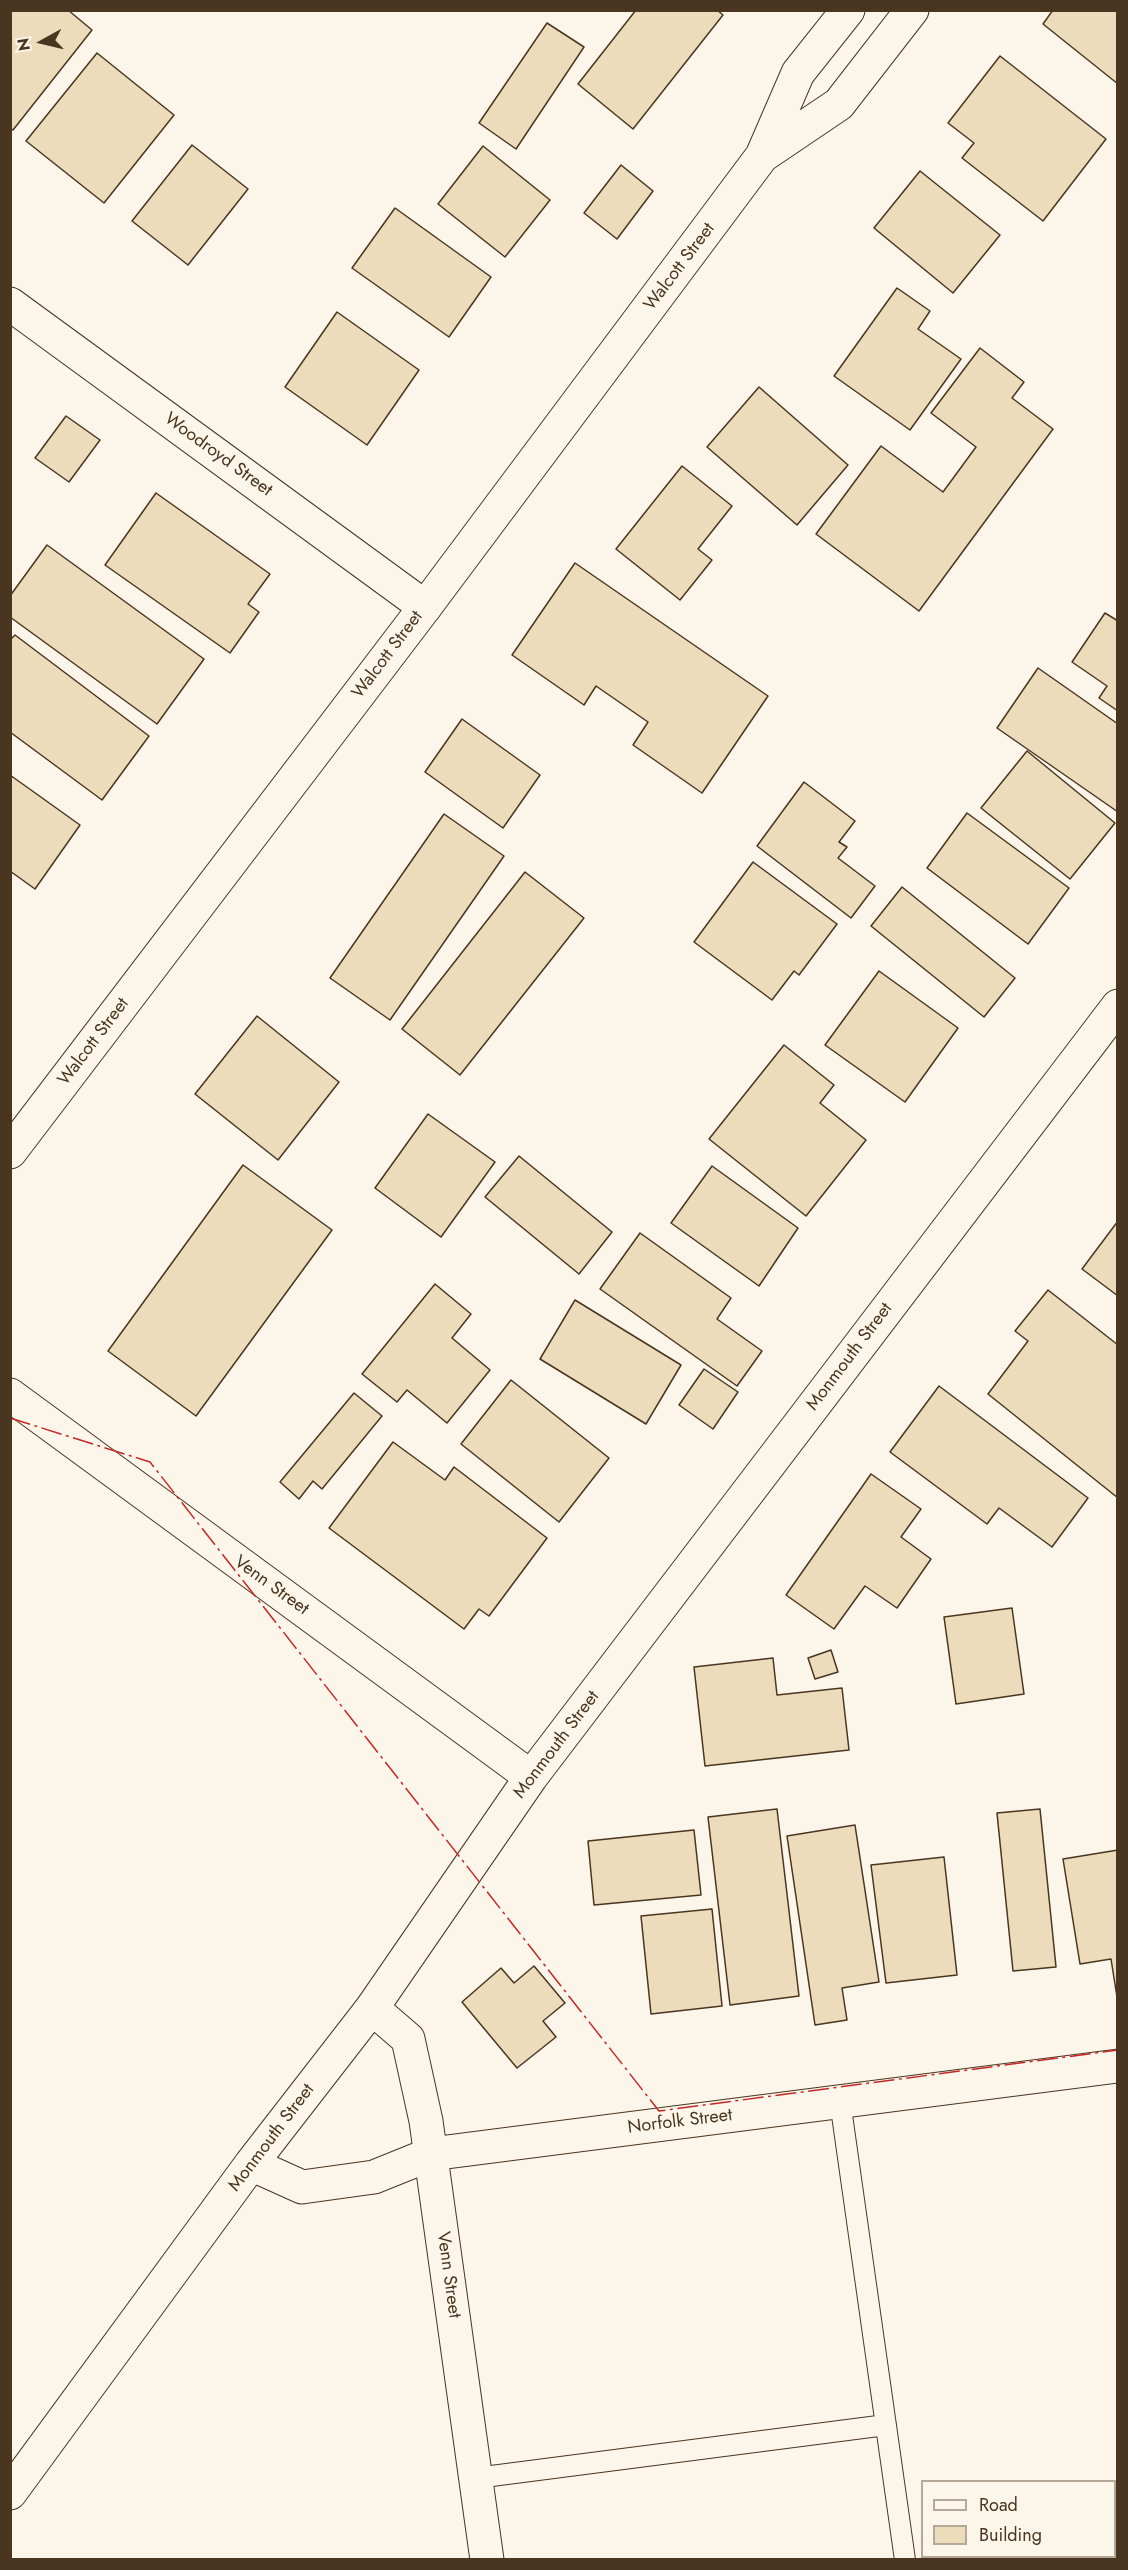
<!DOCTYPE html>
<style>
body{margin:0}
#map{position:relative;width:1128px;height:2570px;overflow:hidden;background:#fbf6e9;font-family:Jost,sans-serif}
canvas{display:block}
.frame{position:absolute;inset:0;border:12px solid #4a3520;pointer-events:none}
.legend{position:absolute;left:921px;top:2480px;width:195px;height:78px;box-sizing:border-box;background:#fbf6e9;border:2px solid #b4a999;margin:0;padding:8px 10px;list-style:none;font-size:18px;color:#4a3520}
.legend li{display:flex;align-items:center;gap:12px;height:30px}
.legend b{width:30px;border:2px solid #b4a999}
.north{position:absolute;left:12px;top:12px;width:60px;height:60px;-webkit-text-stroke:4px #fbf6e9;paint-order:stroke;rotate:262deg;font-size:16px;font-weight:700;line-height:24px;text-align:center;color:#4a3520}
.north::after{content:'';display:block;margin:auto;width:21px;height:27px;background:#4a3520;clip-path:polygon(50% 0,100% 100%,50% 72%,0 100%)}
</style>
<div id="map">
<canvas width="1128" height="2570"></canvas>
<div class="frame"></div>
<ul class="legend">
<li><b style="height:8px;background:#fbf6e9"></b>Road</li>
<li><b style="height:16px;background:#ecdcbc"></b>Building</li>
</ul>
<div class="north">N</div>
</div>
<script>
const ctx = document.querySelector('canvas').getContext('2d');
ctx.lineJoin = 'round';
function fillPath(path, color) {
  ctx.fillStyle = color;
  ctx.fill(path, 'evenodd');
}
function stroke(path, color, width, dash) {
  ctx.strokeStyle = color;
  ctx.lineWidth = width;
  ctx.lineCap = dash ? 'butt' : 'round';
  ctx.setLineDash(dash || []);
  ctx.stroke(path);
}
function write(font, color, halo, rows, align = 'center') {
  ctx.font = font + ' Jost,sans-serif';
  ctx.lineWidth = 4.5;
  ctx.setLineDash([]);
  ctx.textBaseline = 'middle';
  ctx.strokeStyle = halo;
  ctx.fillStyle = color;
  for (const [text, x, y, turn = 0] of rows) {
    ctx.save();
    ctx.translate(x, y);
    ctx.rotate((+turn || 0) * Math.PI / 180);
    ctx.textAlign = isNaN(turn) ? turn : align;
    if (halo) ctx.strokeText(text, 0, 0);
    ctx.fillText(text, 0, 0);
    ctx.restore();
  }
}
const building = new Path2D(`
 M10,10H68L92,30L13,130L10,128Z
 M636,10H717L723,15L633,129L578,84Z
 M1053,10H1118V84L1043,24Z
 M547,23L584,47L516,149L479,123Z
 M97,53L174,115L104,203L26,141Z
 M1000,56L1106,139L1043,221L962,158L974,143L948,123Z
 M192,145L248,189L188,265L132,221Z
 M483,146L550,200L505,257L438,204Z
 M621,165L653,191L617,239L584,213Z
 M920,171L1000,235L953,293L874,228Z
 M395,208L491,277L449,337L352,268Z
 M897,288L930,311L918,329L961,359L910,430L834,376Z
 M337,312L419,370L367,445L285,387Z
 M980,348L1024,382L1012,398L1053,429L919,611L816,534L881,446L943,492L976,447L931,413Z
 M759,387L848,465L797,525L707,447Z
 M66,416L100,440L69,482L35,458Z
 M682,466L732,506L698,549L712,560L680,600L616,549Z
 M156,493L270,574L248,604L259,612L230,653L105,565Z
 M47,545L204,659L157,724L10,617V596Z
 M575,563L768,696L702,793L633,745L648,722L596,686L584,705L512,655Z
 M1105,613L1118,621V711L1099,698L1107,686L1072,662Z
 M15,635L149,736L102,800L10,732V640Z
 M1038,668L1118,724V812L997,728Z
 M462,719L540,775L503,828L425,772Z
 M1027,751L1115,823L1070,879L981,808Z
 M10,775L80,825L35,889L10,871Z
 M804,782L855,821L839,842L847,847L838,858L875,886L851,918L757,846Z
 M967,813L1069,888L1028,944L927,868Z
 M444,814L504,856L390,1020L330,978Z
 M753,862L837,924L799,975L794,971L772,1000L694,942Z
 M525,872L584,918L460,1075L402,1029Z
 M902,887L1015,978L984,1017L871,926Z
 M879,971L958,1028L905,1102L825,1045Z
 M257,1016L339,1082L278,1160L195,1094Z
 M784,1045L834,1085L820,1103L866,1140L806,1216L709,1139Z
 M428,1114L495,1162L441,1237L375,1188Z
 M519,1156L612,1232L579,1274L485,1197Z
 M243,1165L332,1230L196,1416L108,1351Z
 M712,1166L798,1228L759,1286L671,1223Z
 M1118,1221V1296L1082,1269Z
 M640,1233L731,1298L717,1319L762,1351L737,1386L600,1289Z
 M435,1284L471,1314L452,1338L490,1370L447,1423L407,1390L397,1402L362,1374Z
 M1048,1290L1118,1345V1498L988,1394L1028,1341L1015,1331Z
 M575,1300L681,1365L646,1424L540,1359Z
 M704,1369L738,1392L713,1429L679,1405Z
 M511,1380L609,1458L559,1522L461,1444Z
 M939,1386L1088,1498L1052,1547L999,1508L987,1524L890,1452Z
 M354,1393L382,1416L322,1489L313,1481L299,1499L280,1482Z
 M393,1442L445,1480L454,1467L547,1538L489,1616L479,1609L464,1629L329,1528Z
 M871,1474L921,1509L901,1537L931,1559L897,1608L865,1586L834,1629L786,1595Z
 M1012,1608L1024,1694L956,1704L944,1617Z
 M831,1650L838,1672L815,1679L808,1658Z
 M773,1658L777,1695L842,1688L849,1750L705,1766L694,1667Z
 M777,1809L799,1996L730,2005L708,1817Z
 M1040,1809L1056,1967L1013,1971L997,1813Z
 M855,1825L879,1982L842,1988L847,2020L815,2025L787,1836Z
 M694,1830L701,1895L594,1905L588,1841Z
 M1118,1850V1997H1117L1111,1959L1080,1964L1063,1859Z
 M944,1857L957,1975L886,1983L871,1865Z
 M712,1909L722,2006L651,2014L641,1916Z
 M534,1966L565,2003L543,2021L556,2037L517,2068L462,2002L501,1968L514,1983Z`);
fillPath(building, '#ecdcbc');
stroke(building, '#4a3520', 1.5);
const service = new Path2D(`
 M840,2101L905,2560
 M476,2478L886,2425`);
const minor = new Path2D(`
 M10,304L425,607
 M10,1395L531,1777
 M372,2008L408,2039L426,2121L487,2560
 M251,2164L302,2187L374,2177L431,2154L1118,2066
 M10,2493L251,2164L372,2008L531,1777L1118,1006`);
const primary = new Path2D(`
 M762,156L839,104L912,10
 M10,1152L425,607L762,156L798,73L848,10`);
stroke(service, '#4a3520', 22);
stroke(minor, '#4a3520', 35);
stroke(primary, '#4a3520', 35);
stroke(service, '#fbf6e9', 20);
stroke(minor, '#fbf6e9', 33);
stroke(primary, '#fbf6e9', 33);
stroke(new Path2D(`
 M10,1418L150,1462L659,2111L1118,2050`), '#c62828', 1.5, [21, 4.5, 3, 4.5]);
write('18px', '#4a3520', '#fbf6e9', [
 ["Walcott Street",680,267,-53],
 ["Woodroyd Street",218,455,36],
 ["Walcott Street",388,655,-53],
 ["Walcott Street",94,1042,-53],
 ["Monmouth Street",850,1357,-53],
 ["Venn Street",271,1586,36],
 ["Monmouth Street",557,1745,-53],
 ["Norfolk Street",680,2122,-7],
 ["Monmouth Street",272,2138,-53],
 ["Venn Street",448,2275,82]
]);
</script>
